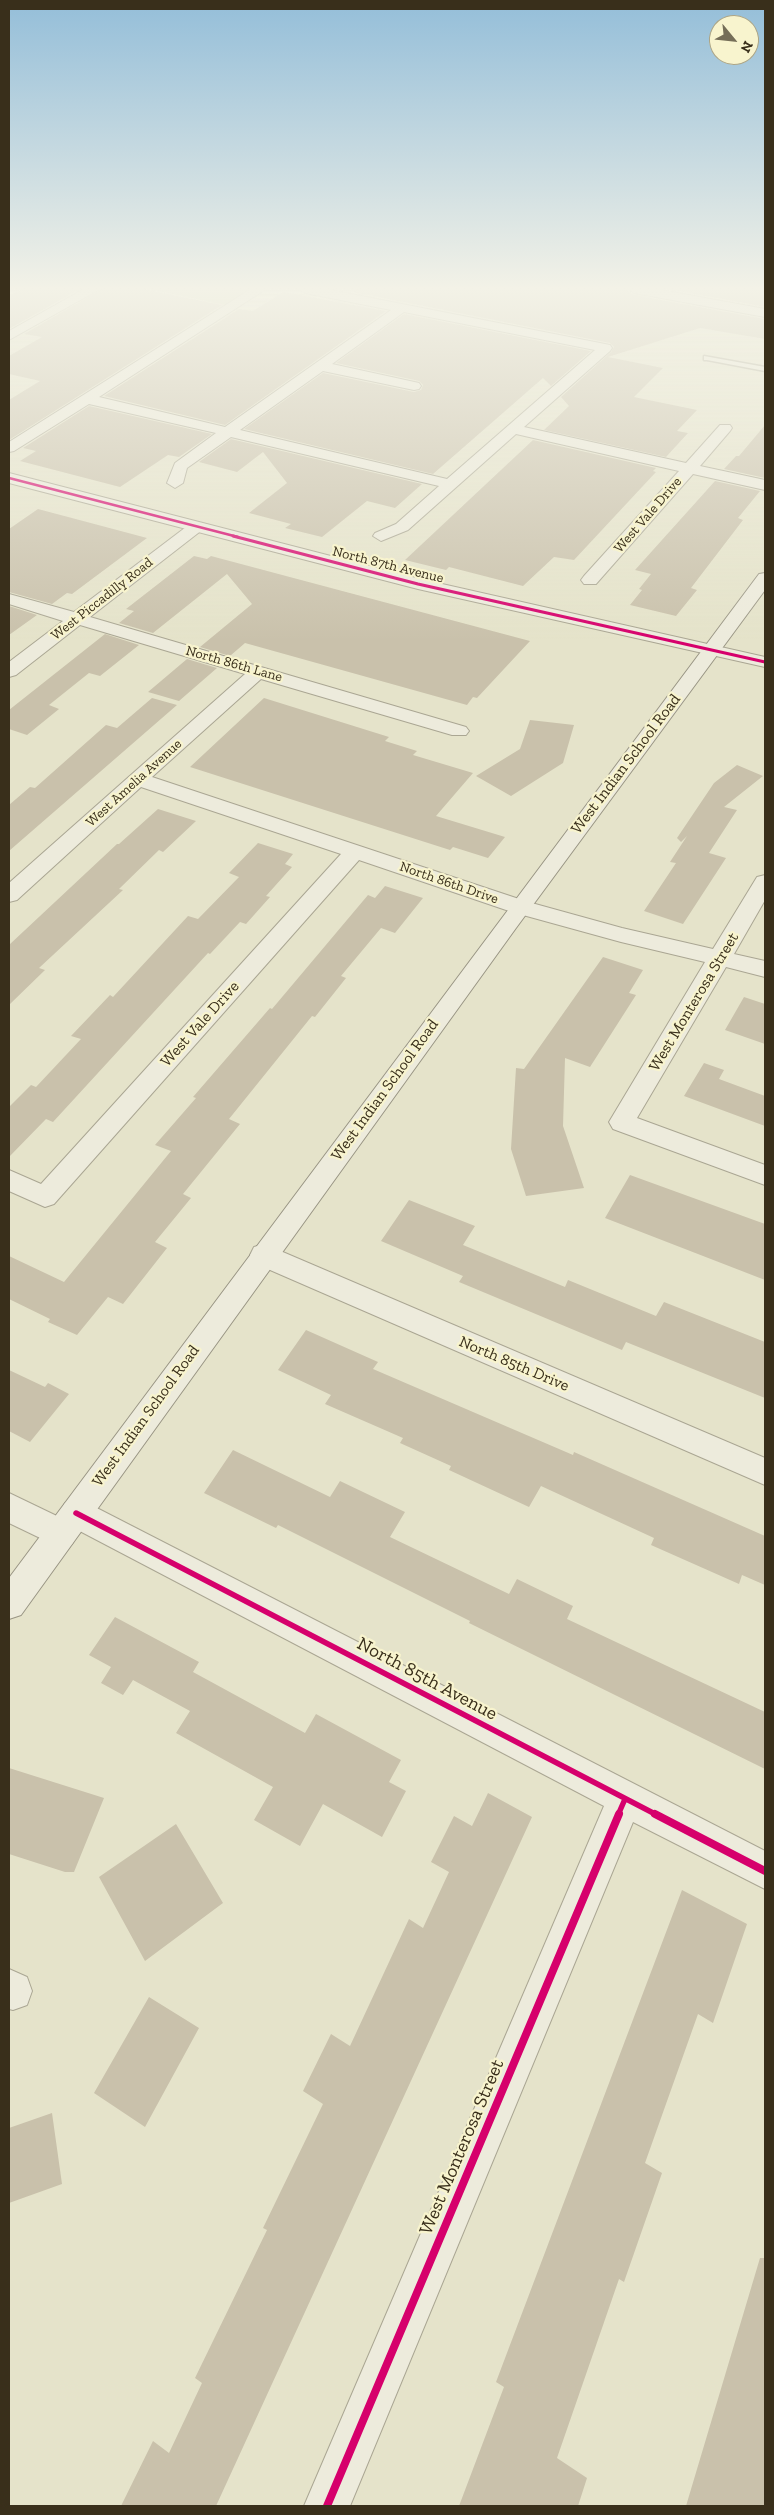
<!DOCTYPE html>
<style>
body{margin:0}
#map{position:relative;width:774px;height:2515px;overflow:hidden;background:#e5e3ca;font-family:"Zilla Slab",serif}
canvas{display:block}
.frame{position:absolute;inset:0;border:10px solid #392f1b;pointer-events:none}
.north{position:absolute;left:709px;top:15px;width:50px;height:50px;box-sizing:border-box;background:#f8f4ce;border:1px solid #aca586;border-radius:50%;rotate:118deg;font-size:14px;font-weight:700;line-height:20px;text-align:center;color:#392f1b}
.north::after{content:'';display:block;margin:auto;width:18px;height:22px;background:#756e58;clip-path:polygon(50% 0,100% 100%,50% 72%,0 100%)}
</style>
<div id="map">
<canvas width="774" height="2515"></canvas>
<div class="frame"></div>
<div class="north">N</div>
</div>
<script>
const ctx = document.querySelector('canvas').getContext('2d');
ctx.lineJoin = 'round';
function fillPath(path, color) {
  ctx.fillStyle = color;
  ctx.fill(path, 'evenodd');
}
function stroke(path, color, width, dash) {
  ctx.strokeStyle = color;
  ctx.lineWidth = width;
  ctx.lineCap = dash ? 'butt' : 'round';
  ctx.setLineDash(dash || []);
  ctx.stroke(path);
}
function write(font, color, halo, rows, align = 'center') {
  ctx.font = font + ' "Zilla Slab",serif';
  ctx.lineWidth = 4.5;
  ctx.setLineDash([]);
  ctx.textBaseline = 'middle';
  ctx.strokeStyle = halo;
  ctx.fillStyle = color;
  for (const [text, x, y, turn = 0] of rows) {
    ctx.save();
    ctx.translate(x, y);
    ctx.rotate((+turn || 0) * Math.PI / 180);
    ctx.textAlign = isNaN(turn) ? turn : align;
    if (halo) ctx.strokeText(text, 0, 0);
    ctx.fillText(text, 0, 0);
    ctx.restore();
  }
}
fillPath(new Path2D(`
 M149,289H250L225,305Z`), '#ced8ab');
fillPath(new Path2D(`
 M22,289H80L9,329V296Z
 M102,289H143L222,305L9,440V400L40,381L9,374V356L42,337L24,334Z
 M358,289H626L634,295L765,319V339L700,328L608,357L663,368L634,397L697,410L677,431L688,433L666,457L544,430L569,406L561,397L611,352L614,347L610,343L353,292Z
 M668,289H765V307Z
 M283,292L386,311L225,425L104,396L239,309L253,311Z
 M404,314L591,351L551,386L543,378L433,474L244,429L323,373L414,392L421,390L423,385L419,381L336,363Z
 M89,406L212,434L179,457L168,455L120,487L20,461L36,451L23,448Z
 M765,425V478L724,469L736,456H739Z
 M231,439L422,484L395,508L367,501L322,537L285,528L291,524L249,513L287,483L263,452L237,472L199,462Z
 M533,440L656,468L653,471L656,472L574,560L554,557L523,586L449,567L446,570L405,560Z
 M715,481L760,491L738,518L743,520L691,588L697,590L676,616L630,605L642,590L639,589L651,574L635,570Z
 M38,509L102,526L147,538L72,594L67,593L52,604L9,592V529Z
 M194,556L207,559L211,556L530,641L477,698L473,697L467,705L245,643L230,656L200,647L252,604L227,574L153,633L119,623L134,611L126,609Z
 M9,606L37,615L9,635Z
 M105,634L139,645L100,676L89,673L49,705L59,709L27,735L9,729V710Z
 M187,659L217,668L179,701L148,692Z
 M152,698L177,705L9,851V805L30,787L35,788L106,725L117,728Z
 M264,698L389,737L385,741L417,751L413,755L473,773L436,816L505,837L488,858L453,847L450,850L190,767Z
 M530,720L574,725L563,763L511,796L476,776L520,749Z
 M737,765L763,776L724,807L737,810L709,853L726,858L683,924L644,911L676,863L670,862L687,836L681,842L677,838L714,783Z
 M158,809L196,821L163,852L159,850L119,889L123,890L39,968L45,970L9,1005V945L117,844H119Z
 M258,843L293,854L285,864L292,867L266,896L270,897L246,924L240,922L210,954L208,953L53,1122L46,1119L9,1157V1107L31,1085L36,1087L81,1039L71,1036L110,995L113,997L188,916L198,919L239,877L229,873Z
 M385,886L423,898L395,933L381,928L341,976L346,978L315,1017L312,1016L229,1119L240,1124L183,1194L191,1198L155,1242L167,1248L123,1304L108,1297L77,1335L48,1322L50,1319L9,1299V1256L64,1282L171,1151L155,1145L196,1098L193,1097L270,1008L272,1009L368,895L375,898Z
 M603,957L643,970L629,993L636,995L590,1067L565,1058L563,1126L584,1188L526,1196L511,1149L516,1068L524,1069Z
 M744,997L765,1004V1044L725,1030Z
 M704,1063L724,1070L719,1079L765,1096V1126L684,1096Z
 M630,1175L765,1224V1280L605,1218Z
 M409,1200L475,1226L463,1245L565,1287L568,1280L656,1316L664,1302L765,1342V1398L626,1342L622,1350L459,1282L463,1276L381,1241Z
 M306,1330L378,1362L373,1369L573,1455L574,1452L765,1536V1585L742,1575L739,1584L651,1545L654,1538L541,1486L529,1507L449,1470L451,1466L400,1443L403,1438L325,1404L331,1395L278,1370Z
 M9,1370L45,1387L48,1383L69,1394L30,1442L9,1431Z
 M233,1450L330,1497L340,1481L405,1512L390,1537L509,1594L517,1579L573,1606L567,1619L765,1712V1769L469,1623L470,1621L278,1525L276,1528L204,1493Z
 M115,1617L199,1662L193,1672L305,1733L316,1714L401,1760L389,1782L406,1791L382,1837L323,1804L300,1846L254,1820L273,1787L176,1733L190,1711L133,1680L123,1695L101,1683L111,1667L89,1655Z
 M9,1768L104,1798L74,1872H65L9,1854Z
 M488,1793L532,1817L216,2506H121L153,2441L169,2453L202,2383L195,2378L267,2230L263,2228L323,2104L303,2091L331,2034L350,2046L409,1919L423,1928L449,1872L431,1862L454,1816L472,1826Z
 M176,1824L223,1903L145,1961L99,1877Z
 M682,1890L747,1924L713,2023L698,2014L645,2163L662,2173L624,2282L619,2279L557,2458L587,2478L578,2506H459L504,2387L496,2382Z
 M149,1997L199,2028L145,2127L94,2093Z
 M52,2113L62,2184L9,2203V2128Z
 M760,2258H765V2506H686Z`), '#c9c1ab');
const service = new Path2D(`
 M704,356L765,367V371L707,360H704Z`);
const minor = new Path2D(`
 M84,289H100L9,340V331Z
 M251,289H266L99,397L225,427L391,310L305,293L299,289H326L610,345L612,348L610,351L524,427L686,463L720,425H730L732,428L730,431L700,466L765,480V490L693,474L596,584H584L581,580L584,576L679,471L516,434L408,530L381,541L373,536L375,533L396,524L439,486L231,437L187,468L183,483L175,488L167,483L175,463L216,433L89,404L14,451L9,452V442ZM404,312L595,350L447,479L240,430L323,371L414,390L419,389L421,386L419,383L332,364Z
 M628,289H656L765,309V317L634,293Z
 M196,522L202,524L204,527L202,530L90,617L466,727L469,731L466,735H452L261,679L152,777L528,902L622,928L713,949L757,877L765,875V900L734,954L765,961V977L726,967L637,1118L765,1165V1185L613,1129L609,1122L705,962L621,942L512,912L359,860L54,1204L45,1207L9,1191V1170L41,1184L341,854L141,787L17,900L9,902V883L245,674L80,625L16,675L9,677V662L63,621L9,604V594L74,612L190,524Z
 M264,1244L765,1458V1485L254,1263L250,1255L254,1247Z
 M9,1493L63,1519L60,1513L65,1503L76,1499L87,1503L765,1851V1889L633,1822L350,2506H304L604,1806L74,1528L77,1534L72,1544L61,1548L9,1523Z
 M9,1969L27,1977L32,1991L27,2005L13,2010L9,2009Z`);
const tertiary = new Path2D(`
 M9,473L420,579L765,657V667L418,589L9,483Z`);
const secondary = new Path2D(`
 M765,573V590L516,928L21,1615L9,1619V1578L759,574Z`);
stroke(service, '#aaa693', 3);
stroke(minor, '#aaa693', 2);
stroke(tertiary, '#aaa693', 2);
stroke(secondary, '#999584', 2);
fillPath(service, '#edebdc');
fillPath(minor, '#edebdc');
fillPath(tertiary, '#edebdc');
fillPath(secondary, '#edebdc');
stroke(new Path2D(`
 M9,478L238,537`), '#d6006c', 2.5);
stroke(new Path2D(`
 M233,536L418,584L765,662`), '#d6006c', 3);
stroke(new Path2D(`
 M76,1513L657,1815
 M618,1815L625,1799`), '#d6006c', 5.5);
stroke(new Path2D(`
 M655,1814L765,1871
 M327,2506L619,1814`), '#d6006c', 8);
const sky = ctx.createLinearGradient(0, 0, 0, 641);
sky.addColorStop(0, '#94bed9');
sky.addColorStop(0.45, '#f3f2e7');
sky.addColorStop(1, '#f3f2e700');
ctx.fillStyle = sky;
ctx.fillRect(0, 0, 774, 641);
write('14px', '#392f1b', '#f8f4ce', [
 ["West Vale Drive",648,515,-49],
 ["North 87th Avenue",388,565,14],
 ["West Piccadilly Road",102,599,-38],
 ["North 86th Lane",234,664,16],
 ["West Amelia Avenue",134,783,-42],
 ["North 86th Drive",449,883,19]
]);
write('16px', '#392f1b', '#f8f4ce', [
 ["West Indian School Road",626,764,-53],
 ["West Monterosa Street",694,1002,-59],
 ["West Vale Drive",200,1024,-48],
 ["West Indian School Road",385,1090,-54],
 ["North 85th Drive",514,1364,23],
 ["West Indian School Road",146,1416,-54]
]);
write('19px', '#392f1b', '#f8f4ce', [
 ["North 85th Avenue",427,1679,28],
 ["West Monterosa Street",462,2147,-67]
]);
</script>
